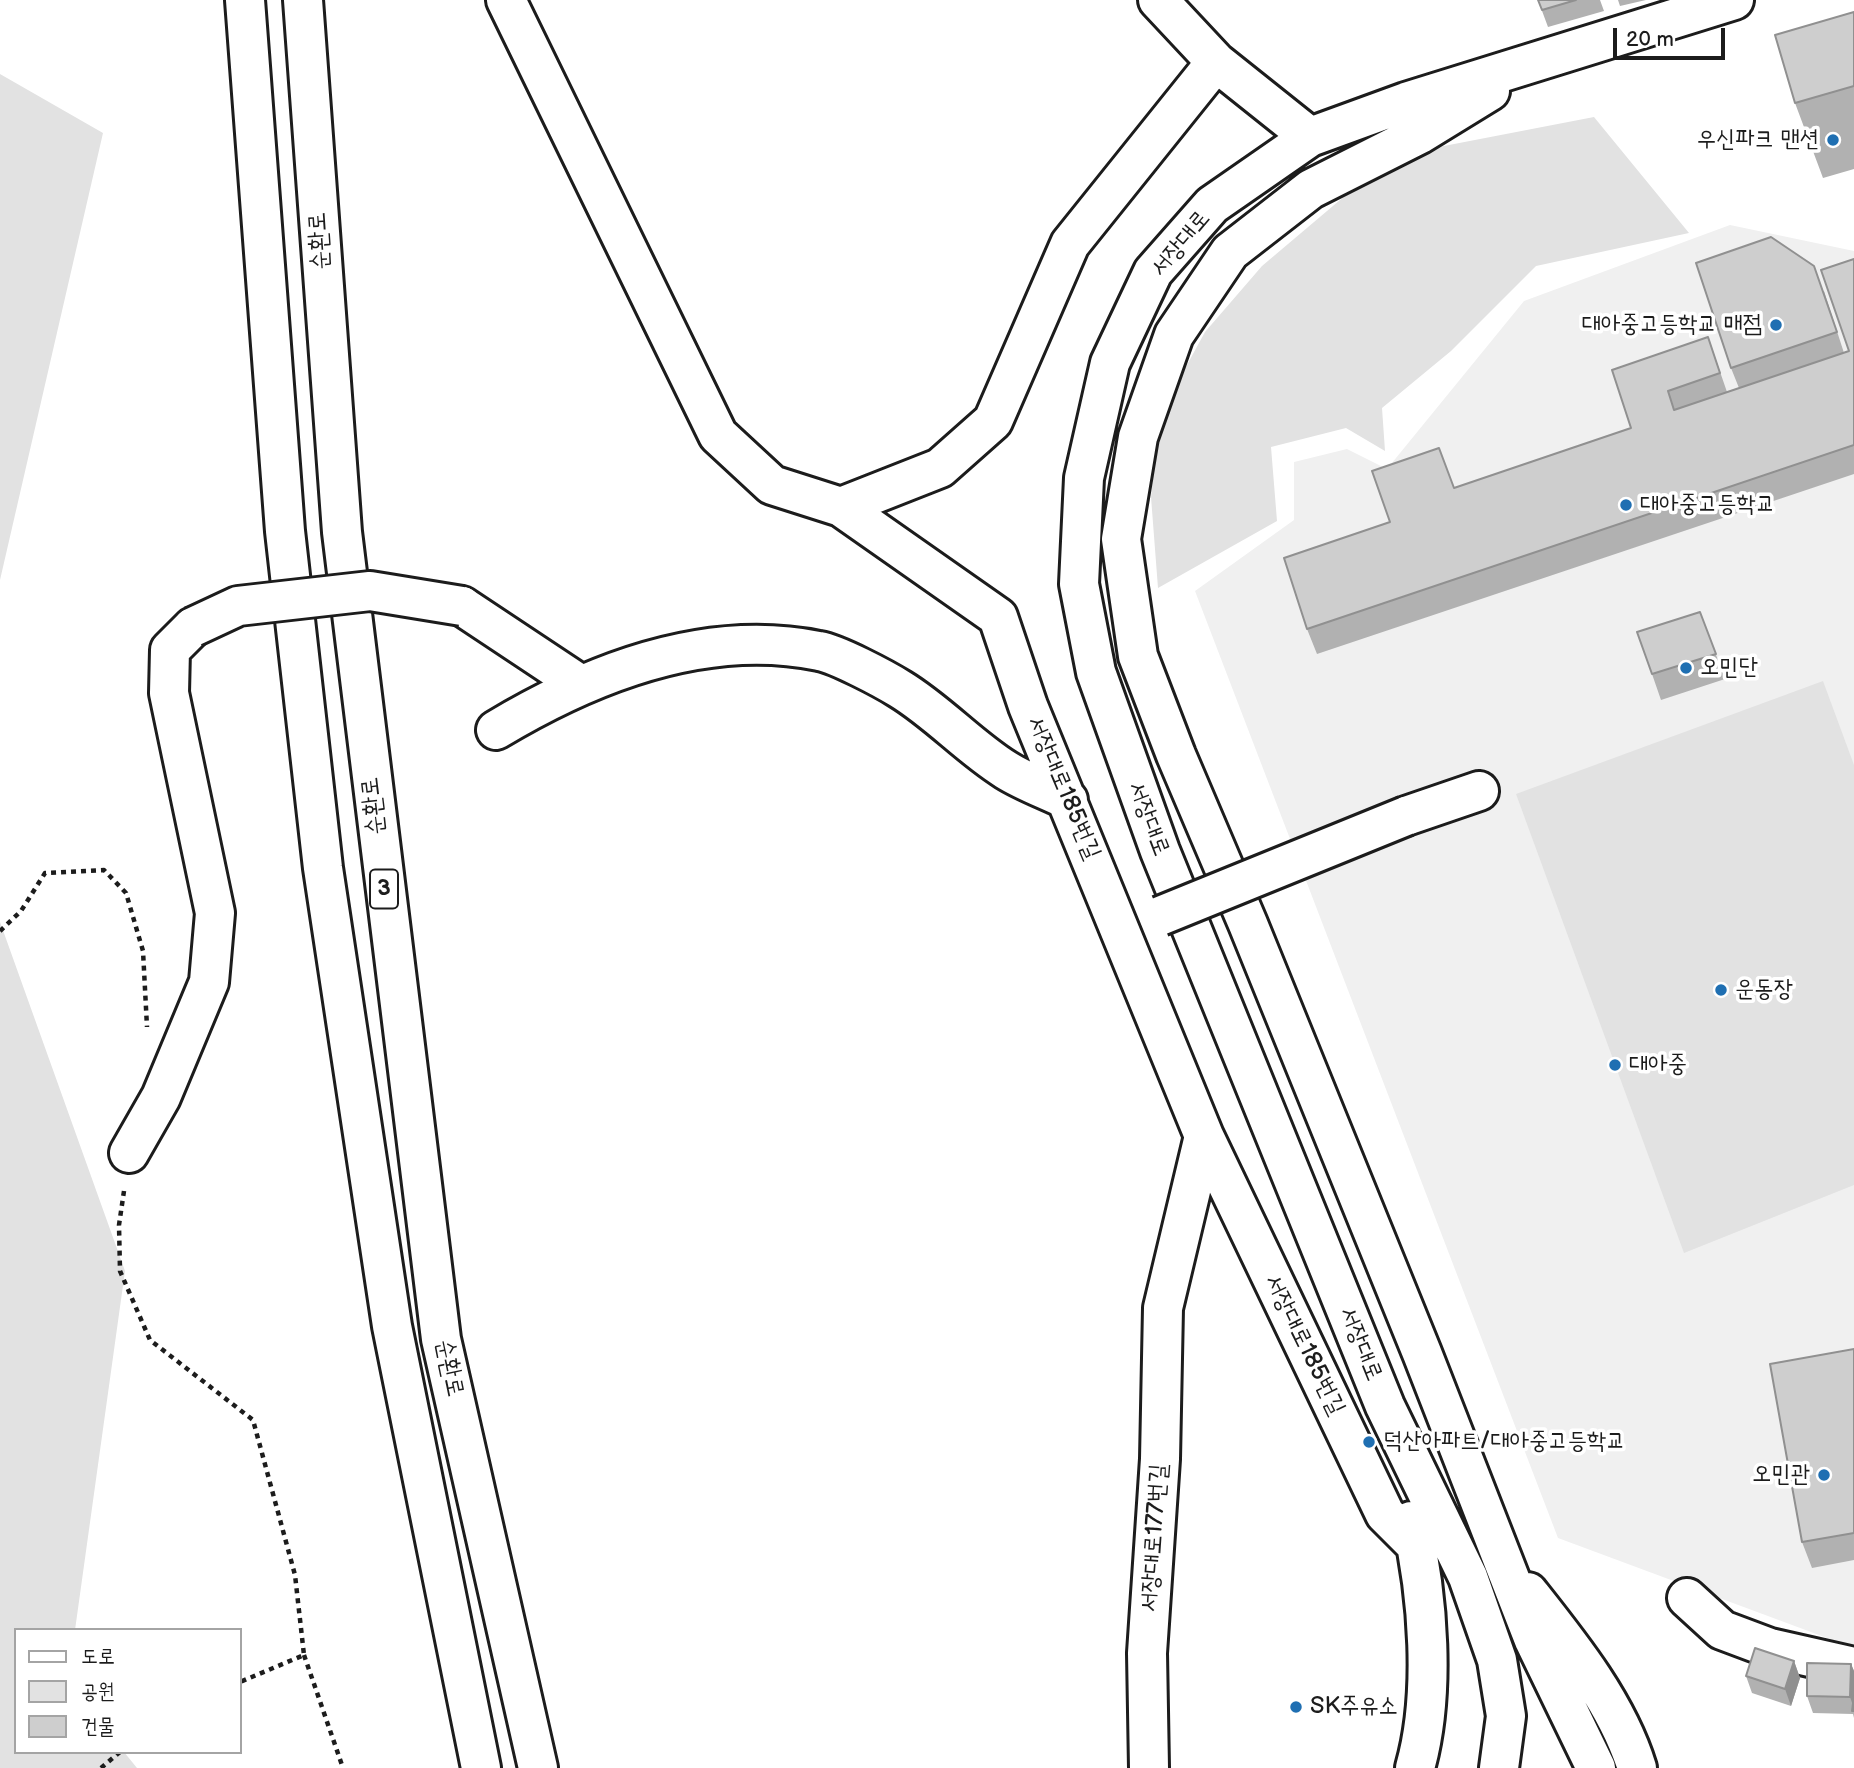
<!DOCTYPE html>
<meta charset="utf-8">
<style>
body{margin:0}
#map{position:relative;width:1854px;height:1768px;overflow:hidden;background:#fff;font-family:"Balsamiq Sans","Poor Story",sans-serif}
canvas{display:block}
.legend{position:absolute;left:14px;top:1628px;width:228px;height:126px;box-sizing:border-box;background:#fff;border:2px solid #a4a4a4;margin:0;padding:9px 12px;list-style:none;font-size:21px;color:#1c1c1c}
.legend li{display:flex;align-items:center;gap:14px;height:35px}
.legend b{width:35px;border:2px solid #a4a4a4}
.scale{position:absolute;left:1613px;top:28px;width:112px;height:32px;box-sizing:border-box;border:4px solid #1c1c1c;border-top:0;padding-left:9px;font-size:21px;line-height:24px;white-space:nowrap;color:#1c1c1c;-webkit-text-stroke:5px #fff;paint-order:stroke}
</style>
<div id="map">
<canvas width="1854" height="1768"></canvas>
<ul class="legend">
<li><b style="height:9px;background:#fff"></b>도로</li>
<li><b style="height:19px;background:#e2e2e2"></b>공원</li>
<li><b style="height:19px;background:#cecece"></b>건물</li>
</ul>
<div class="scale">20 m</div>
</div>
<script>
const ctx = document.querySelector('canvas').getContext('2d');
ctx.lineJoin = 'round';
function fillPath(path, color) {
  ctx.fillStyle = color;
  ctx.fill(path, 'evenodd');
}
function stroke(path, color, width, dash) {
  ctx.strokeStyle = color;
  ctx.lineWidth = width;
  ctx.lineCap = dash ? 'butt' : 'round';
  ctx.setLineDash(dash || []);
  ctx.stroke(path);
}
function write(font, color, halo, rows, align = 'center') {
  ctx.font = font + ' "Balsamiq Sans","Poor Story",sans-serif';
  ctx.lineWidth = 7;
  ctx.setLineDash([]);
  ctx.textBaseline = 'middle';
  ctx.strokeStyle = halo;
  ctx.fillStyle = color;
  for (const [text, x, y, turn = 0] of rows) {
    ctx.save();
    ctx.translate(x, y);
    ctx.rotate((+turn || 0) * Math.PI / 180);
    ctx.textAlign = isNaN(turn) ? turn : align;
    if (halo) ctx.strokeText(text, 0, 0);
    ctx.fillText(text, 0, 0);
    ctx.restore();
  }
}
fillPath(new Path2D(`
 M1730,225L1854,251V1648L1558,1538L1195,591L1294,520V462L1347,449L1387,469L1524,301Z`), '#f0f0f0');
fillPath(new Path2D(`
 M0,74L103,133L0,580Z
 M1594,117L1689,233L1536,266L1451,351L1382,408L1385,451L1346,428L1271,447L1277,521L1158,588L1151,497L1159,416L1205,332L1262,266L1392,156Z
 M1823,681L1854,765V1185L1684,1253L1516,794Z
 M0,922L125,1271L75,1630H16V1752H124L137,1768H0Z`), '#e2e2e2');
const minor = new Path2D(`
 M506,0L718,435L772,485L841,507L940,468L993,421L1070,244L1216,62
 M1158,0L1216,62L1310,137
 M1490,91L1420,134L1311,189L1230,252L1174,335L1138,437L1121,539L1138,656L1176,755L1248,924L1422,1353L1534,1640L1596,1768
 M841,507L998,617L1028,706L1204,1136L1163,1308L1160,1459L1147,1653L1149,1768
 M462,606L581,685
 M496,730C591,673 707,628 819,651C837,654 884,679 900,689C938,712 969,747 1006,770C1025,782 1048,790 1068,800
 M1406,816L1479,791
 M1204,1136L1385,1514L1416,1545
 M129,1153L161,1097L209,982L215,913L169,693L170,650L193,627
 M1411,1521C1428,1595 1436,1694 1415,1768
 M1528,1592C1570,1645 1617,1703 1637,1768
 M1687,1598L1722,1630L1770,1648L1854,1667
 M1499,1768L1506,1716L1497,1660L1468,1577L1385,1406L1160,851L1096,672L1079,584L1084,478L1110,363L1153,272L1212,205L1310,137L1406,102L1734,0`);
const highway = new Path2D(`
 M245,0L285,531L323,868L392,1326L481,1768
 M303,0L342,532L441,1339L538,1768`);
stroke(minor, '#1c1c1c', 44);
stroke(highway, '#1c1c1c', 44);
stroke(new Path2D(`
 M0,931L21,911L45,873L104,870L126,893L143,951L147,1027
 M124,1191L119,1225L120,1271L150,1340L253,1420L295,1575L304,1655L240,1682
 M304,1655L343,1768
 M101,1768L120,1752`), '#1c1c1c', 4.5, [5, 5]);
stroke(minor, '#fff', 38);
stroke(highway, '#fff', 38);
const minorBridge = new Path2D(`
 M193,627L238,606L370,591L462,606
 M1160,916L1406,816`);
stroke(minorBridge, '#1c1c1c', 44, []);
stroke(minorBridge, '#fff', 38);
fillPath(new Path2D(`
 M1538,0H1600L1604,11L1548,27Z
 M1618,0H1646L1620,6Z
 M1854,12V169L1823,178L1795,103Z
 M1854,259V474L1317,654L1307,629L1390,522L1454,488L1631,428L1612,370L1717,363L1727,392L1739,388L1731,368L1824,291L1844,353L1849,351Z
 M1700,612L1725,679L1661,700L1652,674Z
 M1854,1349V1560L1812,1568L1802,1542Z
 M1794,1661L1800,1678L1791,1706L1752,1693L1746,1676Z
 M1851,1664L1854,1671V1718L1853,1714L1813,1713L1807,1696Z`), '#b1b1b1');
fillPath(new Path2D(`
 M1794,1661L1800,1678L1791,1706L1785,1689Z
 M1851,1664L1854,1671V1708L1850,1697Z`), '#909090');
const building = new Path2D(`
 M1538,0H1576L1542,10Z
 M1854,12V86L1795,103L1775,35Z
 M1771,237L1814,266L1837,332L1731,368L1696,263Z
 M1854,259V445L1307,629L1284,558L1390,522L1372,471L1439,448L1454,488L1631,428L1612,370L1708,337L1720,373L1668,391L1674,410L1849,351L1821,270Z
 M1700,612L1716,654L1652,674L1637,632Z
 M1854,1349V1533L1802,1542L1770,1364Z
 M1755,1648L1794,1661L1785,1689L1746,1676Z
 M1807,1663L1851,1664L1850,1697L1807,1696Z
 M1854,1696V1711H1852Z`);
fillPath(building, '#cecece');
stroke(building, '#909090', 2);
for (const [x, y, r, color] of [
 [1833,140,7,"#1f6fb2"],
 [1776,325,7,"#1f6fb2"],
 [1626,505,7,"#1f6fb2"],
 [1686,668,7,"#1f6fb2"],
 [1721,990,7,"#1f6fb2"],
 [1615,1065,7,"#1f6fb2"],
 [1369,1442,7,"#1f6fb2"],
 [1824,1475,7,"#1f6fb2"],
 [1296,1707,7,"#1f6fb2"]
]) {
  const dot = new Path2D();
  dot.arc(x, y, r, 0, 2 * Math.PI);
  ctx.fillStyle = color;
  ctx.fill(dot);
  stroke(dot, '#fff', 2.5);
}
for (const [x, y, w] of [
 [384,889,28]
]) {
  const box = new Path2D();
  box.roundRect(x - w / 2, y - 19.5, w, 39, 5);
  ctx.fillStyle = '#fff';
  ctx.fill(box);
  stroke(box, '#1c1c1c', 2);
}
write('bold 23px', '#1c1c1c', null, [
 ["3",384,889]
]);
write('24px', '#1c1c1c', '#fff', [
 ["우신파크 맨션",1819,140,"right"],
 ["대아중고등학교 매점",1762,325,"right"],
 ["대아중고등학교",1640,505],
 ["오민단",1700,668],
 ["운동장",1735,990],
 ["대아중",1629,1065],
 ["덕산아파트/대아중고등학교",1383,1442],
 ["오민관",1810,1475,"right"],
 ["SK주유소",1310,1707]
], 'left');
write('24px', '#1c1c1c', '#fff', [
 ["순환로",320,241,-94],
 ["서장대로",1181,244,-50],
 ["서장대로185번길",1063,788,67],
 ["순환로",374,806,-97],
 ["서장대로",1148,819,69],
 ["서장대로",1360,1344,68],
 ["서장대로185번길",1304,1345,64],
 ["순환로",449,1368,78],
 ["서장대로177번길",1155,1538,-86]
]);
</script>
